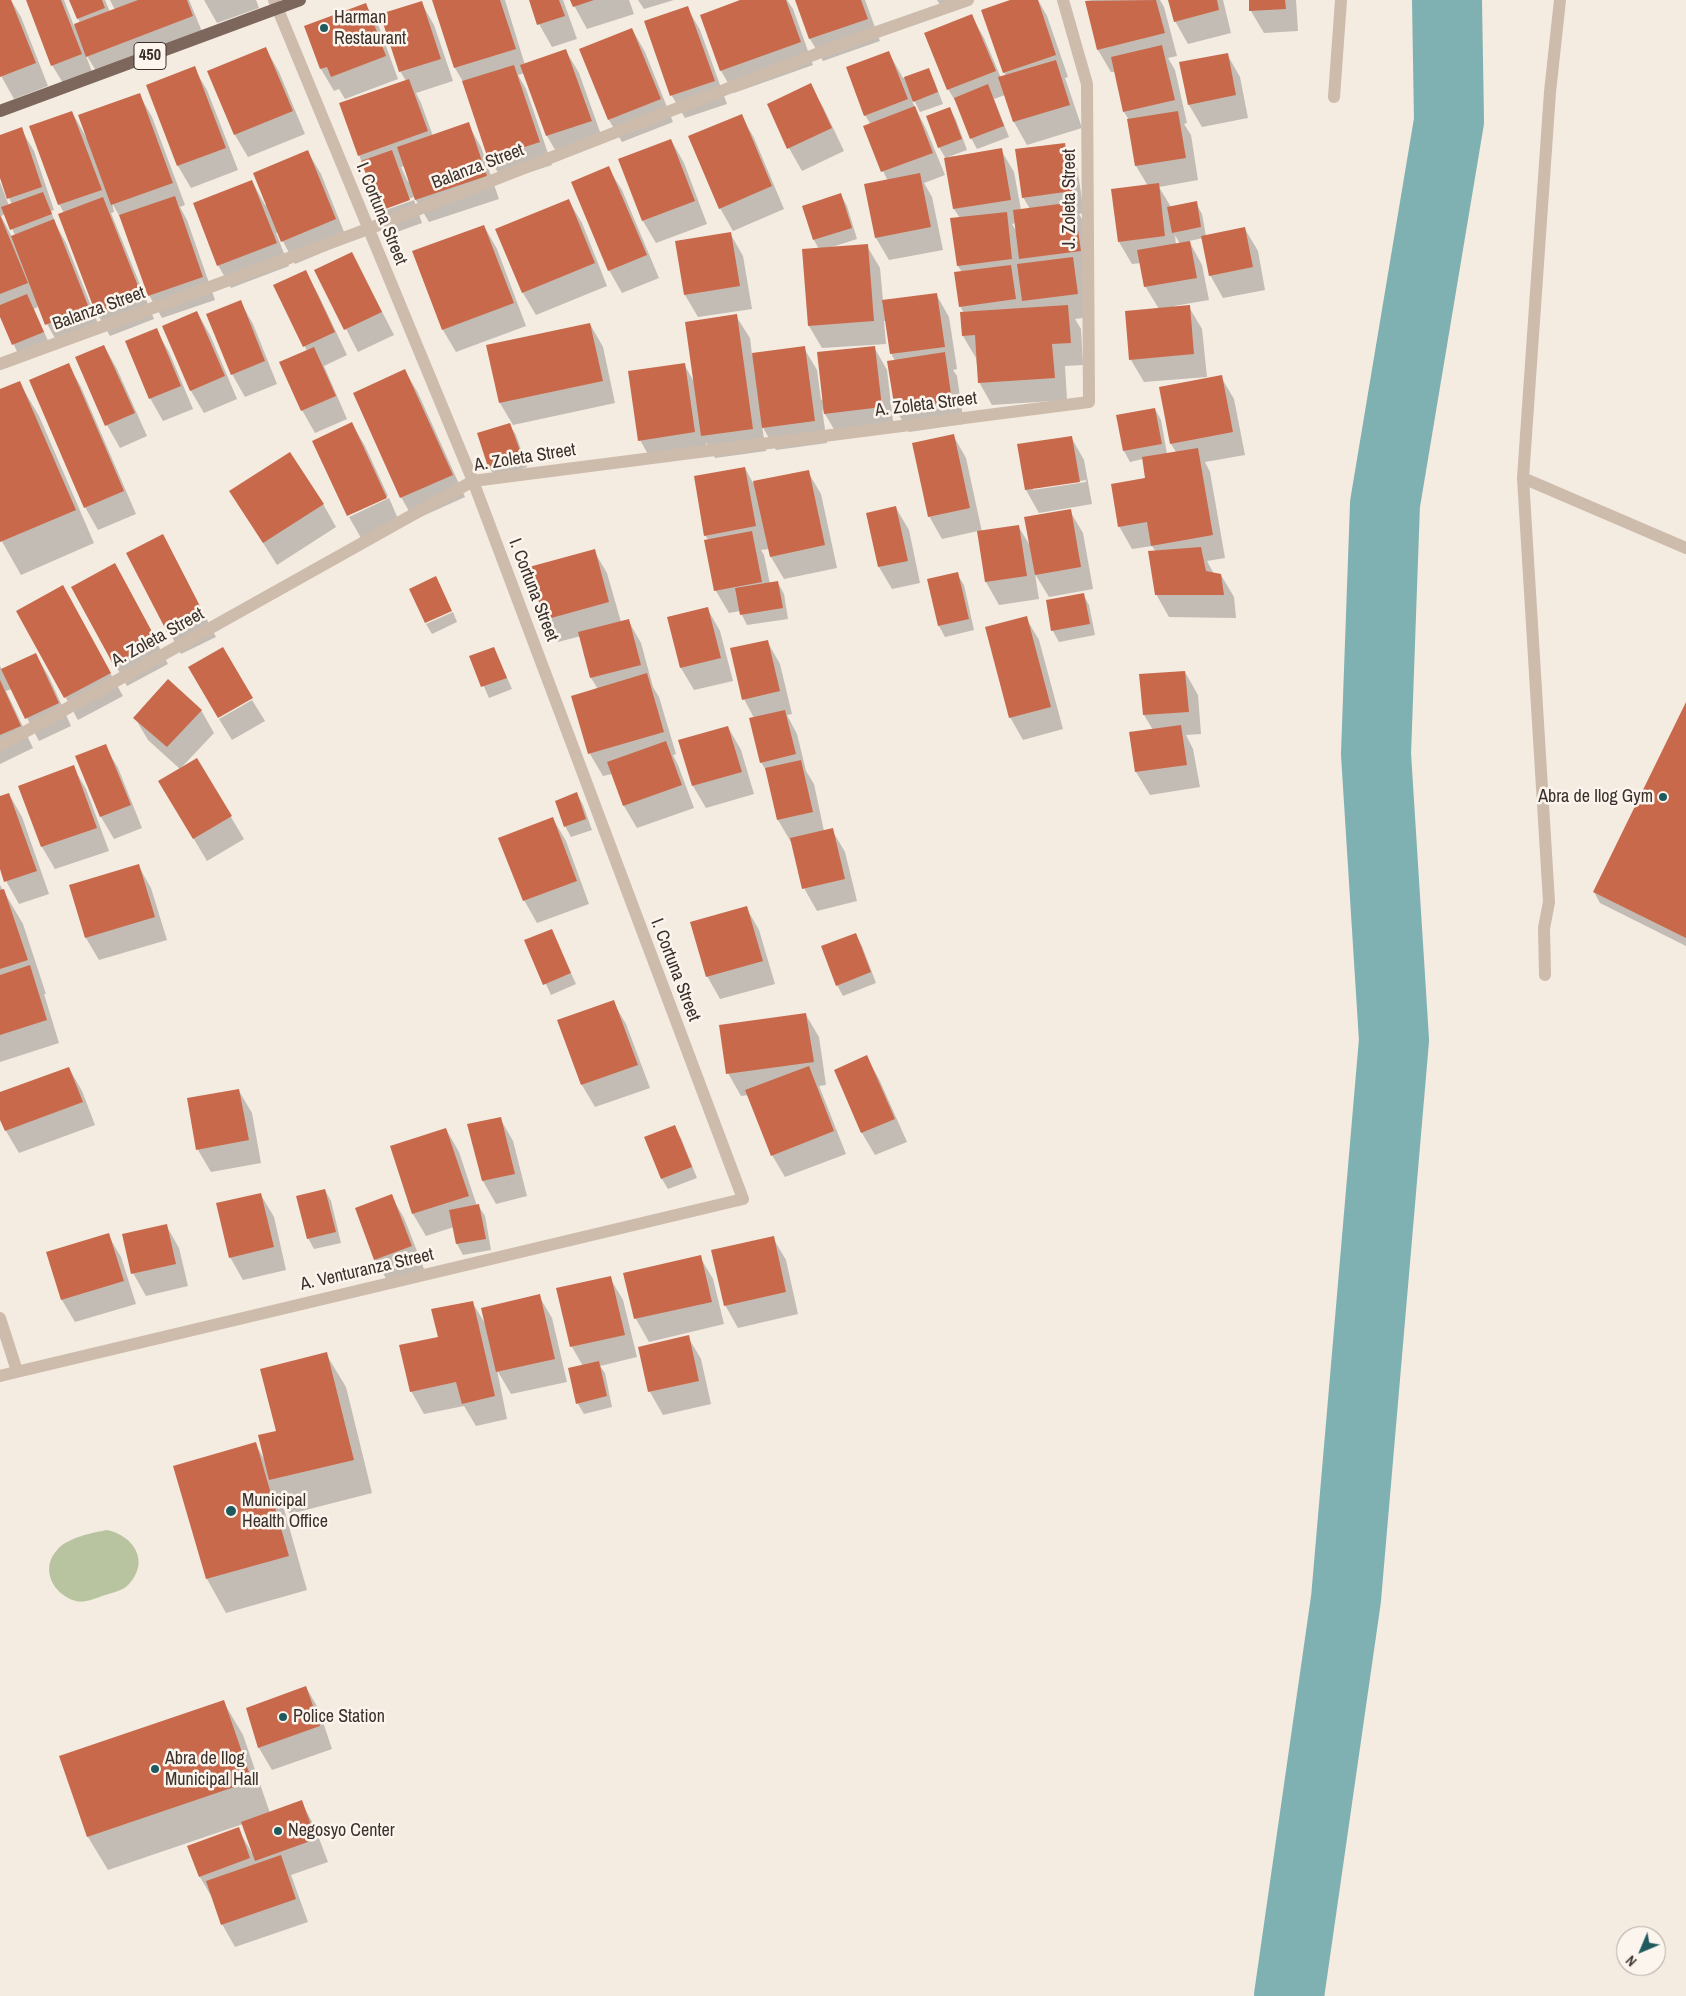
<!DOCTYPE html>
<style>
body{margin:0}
#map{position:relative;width:1686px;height:1996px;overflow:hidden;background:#f4ebe1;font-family:"Archivo Narrow",sans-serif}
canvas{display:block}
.north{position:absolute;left:1616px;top:1926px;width:50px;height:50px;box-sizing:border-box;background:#fbf5ee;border:1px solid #aea6a0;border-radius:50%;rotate:225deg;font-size:14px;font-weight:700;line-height:20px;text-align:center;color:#3b302b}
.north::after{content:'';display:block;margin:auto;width:18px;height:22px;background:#1f5a5e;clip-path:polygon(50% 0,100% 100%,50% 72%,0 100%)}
</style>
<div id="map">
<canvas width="1686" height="1996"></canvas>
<div class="north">N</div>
</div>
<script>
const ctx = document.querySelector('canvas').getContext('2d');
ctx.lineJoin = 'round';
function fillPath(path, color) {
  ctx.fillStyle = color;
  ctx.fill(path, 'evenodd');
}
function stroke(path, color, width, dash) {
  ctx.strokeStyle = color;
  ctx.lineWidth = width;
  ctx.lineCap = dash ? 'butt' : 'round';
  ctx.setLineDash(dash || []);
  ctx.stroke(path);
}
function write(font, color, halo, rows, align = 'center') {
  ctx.font = font + ' "Archivo Narrow",sans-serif';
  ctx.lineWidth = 5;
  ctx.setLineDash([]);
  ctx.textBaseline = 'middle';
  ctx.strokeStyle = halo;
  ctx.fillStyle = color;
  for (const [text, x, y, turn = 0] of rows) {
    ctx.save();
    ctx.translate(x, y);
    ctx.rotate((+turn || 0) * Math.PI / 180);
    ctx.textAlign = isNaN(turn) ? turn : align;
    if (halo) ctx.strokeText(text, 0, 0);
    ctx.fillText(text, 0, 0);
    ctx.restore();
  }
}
fillPath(new Path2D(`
 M107,1530C134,1536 150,1561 129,1584C123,1591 111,1593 102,1596C94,1599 84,1603 76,1601C53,1595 39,1568 58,1549C69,1537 92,1533 107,1530Z`), '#b8c4a0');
fillPath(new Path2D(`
 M0,0H11L21,17L48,86L14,99L0,74Z
 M27,0H64L74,26L80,23L70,0H105L110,12L115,10L110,0H189L205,39L101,79L87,56H86L94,77L66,88L52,65Z
 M204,0H256L259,8L217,23Z
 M434,0H505L525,65L566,51L579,73L604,143L560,158L547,136L525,73L518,75L526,89L552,165L503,181L490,159L465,85L455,68Z
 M530,0H563L577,39L552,47L539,24Z
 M571,0H629L634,14L587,29Z
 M638,0H674L644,9Z
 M743,0H787L793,9L813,65L734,93L721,71L701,15Z
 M796,0H865L880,41L823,61L810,39Z
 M937,0H959L941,6Z
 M1014,0H1038L1047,16L1068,77L1065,78L1082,128L1027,145L1014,122L1005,95L994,99L1009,137L977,149L971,138L960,109L948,89L971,15L984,38L1001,78L1006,76L1004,72Z
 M1092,0H1160L1164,7L1177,56L1168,58L1175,70L1187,123L1184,124L1191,135L1198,180L1159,187L1171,207L1196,203L1202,214L1206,236L1245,229L1258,251L1265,290L1223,298L1210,275L1203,238L1189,241L1202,265L1209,300L1174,306V308L1189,307L1202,329L1207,377L1144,382L1131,360L1159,309L1145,286L1141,263L1132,264L1119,242L1148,186L1136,166L1129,120L1124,112L1115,72H1111L1098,50L1086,1ZM1175,235L1180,244L1176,245Z
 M1169,0H1223L1231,33L1188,44L1175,21Z
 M1250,0H1296L1298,31L1264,33L1251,11Z
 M421,2L434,25L453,81L416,93L421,103L433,136L468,124L481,147L499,199L429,222L414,197L383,208V211L414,200L422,223L394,233L381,210L359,155L406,81L400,71ZM405,166L410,181L408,182L401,167Z
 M366,5L379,27L398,79L345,99L339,89L334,91L321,69L306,27Z
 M687,7L700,30L727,104L685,118L672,96L645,22Z
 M632,29L645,52L673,122L622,142L609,120L581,49Z
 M266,49L279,72L305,134L248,157L235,135L209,72Z
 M889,53L903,78L928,69L934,80L943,104L920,112L914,100L912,101L927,131L945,175L924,183L932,197L943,250L889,260L876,238L888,181L883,171L871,125L865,115Z
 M1227,54L1240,77L1248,118L1202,127L1189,105L1181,63Z
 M194,68L207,90L238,170L191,188L178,166L147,86Z
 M810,85L823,107L844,151L802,171L789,148Z
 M139,94L152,117L185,205L180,207L187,220L215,300L162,318L149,295L124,224L112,203L114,212L111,213L154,319L110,336L97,313L64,213L59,204L72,112L86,137Z
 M950,109L956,120L967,150L948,157L1001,150L1014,172L1021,210L1030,209L1023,197L1064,144L1077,167L1084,213L1079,214L1086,226L1093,274L1082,275L1085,281L1090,317L1075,319L1081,329L1083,365L1065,366L1067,400L992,405L979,382L976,358L963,336L964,313L960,306L962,272L958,266L960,218L954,209L946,159L939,147ZM1016,223L1017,232L1012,224Z
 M741,115L754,138L784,209L733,231L720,208Z
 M21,129L34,151L54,210L51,211L56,225L66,243L101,331L60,347L47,324L39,306L34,309L49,343L19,356L0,314V182L9,206L12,205L0,174V136ZM5,214L15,235L12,237L1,216Z
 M671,140L684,163L707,224L656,243L643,221L619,159Z
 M308,152L321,174L348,242L295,264L278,232L276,233L289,266L231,288L218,265L252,181L265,205L267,204Z
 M608,168L622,190L659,278L622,293L609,270Z
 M841,195L847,206L857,239L832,247L867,246L880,268L883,301L936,294L949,317L957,369L953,370L957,376L964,424L909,432L896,410L895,361L891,353L886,321H884L886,344L822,348L809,326L819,249L814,240L804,207Z
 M569,201L582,223L607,286L536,315L523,293L497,230Z
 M484,226L497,249L526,326L456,352L443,330Z
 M730,233L743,256L752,309L698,317L685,295Z
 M352,253L394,335L358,352L316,271Z
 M305,271L318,294L347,355L324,366L347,419L315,433L302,410L281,363L307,351L275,285Z
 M240,301L253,324L277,384L245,397L232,374Z
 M197,312L210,335L237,399L204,413L191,391Z
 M736,316L750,338L752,355L804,348L817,370L821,400L823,399L874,347L887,370L894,430L838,436L822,409L827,443L776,450L762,426L766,451L715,458L706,442L708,455L653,463L640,440L684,364L694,382Z
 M590,324L603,347L615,403L513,425L500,403Z
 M156,330L169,352L193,409L163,421L150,398Z
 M104,346L117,369L147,436L120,448L107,425Z
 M68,364L81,387L136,514L98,530L85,507Z
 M405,371L418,393L465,497L414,520L401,497Z
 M1221,377L1234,399L1245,455L1205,462L1210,472L1225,558L1207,561L1214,574L1221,575L1234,597L1236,618L1169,617L1156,594V552L1152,546L1132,549L1119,526L1147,479L1143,459L1130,462L1124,451L1155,409L1161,420L1167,454L1176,452L1171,444Z
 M19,382L39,416L94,543L21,575L0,538V391Z
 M352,424L365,446L388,496L348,514Z
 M509,424L516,435L527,467L496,478L489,467L479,434Z
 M953,435L966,458L982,532L1018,526L1031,547L1070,511L1083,533L1093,589L1049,597L1035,574L1039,599L999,605L986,582L978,531L942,539L929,516Z
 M1071,437L1084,460L1092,504L1039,513L1026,490L1018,445ZM1086,480V482L1033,490V488Z
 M745,468L753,483L808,472L821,494L837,568L784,579L771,557L769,549L761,550L764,555L770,584L778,583L784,594L788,619L747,625L740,611L729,613L716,591L709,541L705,535Z
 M231,492L323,504L336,527L277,565Z
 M389,498L399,521L361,538L349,517Z
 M896,508L909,530L920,583L892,589L879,567L867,514Z
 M163,535L216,637L181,654L128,553Z
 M594,551L607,573L621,622L628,620L641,643L653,687L659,697L676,754L673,755L678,765L694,808L637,828L624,806L612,774L603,776L590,754L572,697L598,689L591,678L581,636L558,642L545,619Z
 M957,574L964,585L974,630L945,637L939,626L928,580Z
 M73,588H128L168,664L127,686Z
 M1083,594L1089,605L1095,635L1059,642L1053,631L1047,601Z
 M707,608L720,631L733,681L694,690L681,668Z
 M75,610L123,696L78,720L18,611Z
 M453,612L457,622L432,634L426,624Z
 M1026,618L1039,640L1063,729L1023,740L1010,717Z
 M767,641L780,664L792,714L787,715L797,734L806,771L814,784L824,831L832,830L845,852L857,901L817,911L804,888L793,842H791L778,820L767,772L761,762L754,718L744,699Z
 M494,648L512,689L489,698L471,657Z
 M36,655L49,677L71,726L39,741L12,689L6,691L33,748L0,764V666L2,670Z
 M1185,672L1198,695L1201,734L1186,735L1193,749L1200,787L1150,795L1136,772L1130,734L1153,730L1144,715Z
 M252,700L265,721L232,740L219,719Z
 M1686,705V946L1600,903L1594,892Z
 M201,710L214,733L180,769L148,740L135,718Z
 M728,727L741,750L754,794L706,808L693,786Z
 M105,746L118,768L142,828L114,839L101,817L77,757Z
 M197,760L244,839L207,861L173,804Z
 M73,767L86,789L109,851L55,869L42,847L20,786Z
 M9,794L22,817L49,894L19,904L6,881L0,866V797Z
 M577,794L583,805L592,830L571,837L565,826Z
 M553,819L566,841L589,904L537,923L524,900Z
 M138,865L151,888L167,940L99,960L86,938Z
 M0,885L23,924L46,994H44L59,1043L0,1062Z
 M746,907L759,930L775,984L720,999L707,976Z
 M551,930L576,984L551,995L526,941Z
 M856,935L862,946L876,983L843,996L837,985Z
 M613,1002L626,1024L650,1088L595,1107L582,1085L558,1021Z
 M806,1015L819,1037L826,1085L819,1086L846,1154L785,1177L772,1155L749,1095L741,1096L728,1073Z
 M866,1056L879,1079L907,1142L875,1155L862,1133L835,1070Z
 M69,1068L82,1091L95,1125L19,1153L6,1131L0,1116V1093Z
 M239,1091L252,1113L261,1163L211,1172L198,1150Z
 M500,1118L513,1141L527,1196L496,1204L483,1181L469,1125Z
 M674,1127L681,1138L697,1178L668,1189L662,1179L646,1138Z
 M446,1129L459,1152L477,1206L478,1205L485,1216L491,1250L463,1255L457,1244L454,1227L426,1236L413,1214Z
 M325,1190L331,1201L341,1243L314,1249L308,1238Z
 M261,1195L274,1217L286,1270L243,1280L230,1257Z
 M391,1196L404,1218L424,1269L388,1282L375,1259Z
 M166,1225L179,1248L188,1286L146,1296L133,1273Z
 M108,1235L121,1257L136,1304L75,1322L62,1300L48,1253Z
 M773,1238L786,1260L798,1314L738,1328L725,1305Z
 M700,1257L713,1279L724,1324L649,1342L636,1319L625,1274Z
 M610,1278L623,1300L637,1357L600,1366L605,1373L612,1407L584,1414L578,1404L583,1366L572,1347Z
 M539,1296L552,1318L567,1382L511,1394L497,1370L507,1419L476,1426L464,1406L424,1414L411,1391L472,1302L486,1325Z
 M688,1337L701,1359L711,1404L663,1415L650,1392L640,1348Z
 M326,1354L346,1387L372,1493L290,1514L282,1502L307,1590L226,1613L207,1579L174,1467L255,1443L264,1459L277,1431Z
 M306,1687L319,1710L332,1749L272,1770L259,1748L248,1709Z
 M223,1701L243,1735L270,1813L301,1802L314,1825L328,1862L291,1875L308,1922L235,1947L222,1924L213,1899L200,1877L188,1847L238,1829L252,1853L253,1852L243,1824L108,1870L88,1837L60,1757Z`), '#0003');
stroke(new Path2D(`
 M1289,1996L1346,1599L1394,1040L1376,754L1385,504L1449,121L1447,0`), '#7fb0b2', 70);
fillPath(new Path2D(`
 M0,0H11L36,63L0,77Z
 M26,0H61L82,54L51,66Z
 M69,0H102L105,8L77,19Z
 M138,0H187L193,16L86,57L74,24Z
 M432,0H500L516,49L454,68Z
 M529,0H559L565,16L537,25Z
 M570,0H594L573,7Z
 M740,0H786L801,42L720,71L700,15Z
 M795,0H861L868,19L809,39Z
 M1010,0H1038L1056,55L1003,73L981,10Z
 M1156,0L1165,33L1097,50L1085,1Z
 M1168,0H1217L1219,10L1174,22Z
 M1249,0H1285L1286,9L1249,11Z
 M422,1L441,59L399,72L380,14Z
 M366,3L386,56L331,77L327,67L320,69L304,26Z
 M688,6L715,81L670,96L644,21Z
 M972,14L996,71L947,90L924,33Z
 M632,28L661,99L608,120L579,49Z
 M1162,45L1175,100L1123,112L1111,57Z
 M266,47L293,111L234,135L207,71Z
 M566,49L592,121L546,136L520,65Z
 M889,51L908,99L864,116L846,67Z
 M1228,53L1236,95L1188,105L1179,62Z
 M1056,60L1070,105L1013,122L998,77Z
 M514,65L540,142L488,159L462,81Z
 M195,66L226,148L177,166L146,85Z
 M929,68L938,92L913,102L904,77Z
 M409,79L428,131L358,156L339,103Z
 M811,83L832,128L787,149L767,104Z
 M988,84L1004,126L970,139L954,98Z
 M140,93L173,183L111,205L78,115Z
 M915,106L933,153L881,172L863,126Z
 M950,107L962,139L938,148L926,116Z
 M72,111L102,190L58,205L29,126Z
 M1178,111L1186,158L1135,166L1127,119Z
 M742,114L772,186L719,209L688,136Z
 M469,122L487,176L415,200L397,147Z
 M22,127L42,187L7,199L0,178V135Z
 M671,139L695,201L642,221L618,159Z
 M1065,143L1072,191L1022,198L1015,149Z
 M1002,148L1011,200L953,209L944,158Z
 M308,150L336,219L281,242L253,173Z
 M392,150L410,200L380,211L361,161Z
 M609,166L647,255L608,271L571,182Z
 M920,173L931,227L875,238L864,184Z
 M252,180L277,243L217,266L193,203Z
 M1159,183L1165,236L1118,242L1111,189Z
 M43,192L52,214L10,230L1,207Z
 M841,193L852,228L813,240L802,206Z
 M175,196L203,277L148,296L119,215Z
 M103,197L142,296L96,314L58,214Z
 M569,199L595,263L522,293L495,229Z
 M1197,201L1201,227L1172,233L1167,207Z
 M1074,202L1081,251L1019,259L1013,210Z
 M1007,212L1012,259L957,266L950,218Z
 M0,215L28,283L0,294Z
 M54,219L89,308L45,325L11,236Z
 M484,225L514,303L442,330L412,251Z
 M1245,227L1253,267L1209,276L1201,236Z
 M731,232L740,286L684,295L675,241Z
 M1190,241L1197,278L1144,287L1137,250Z
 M868,244L874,321L808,326L802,249Z
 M352,252L382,312L344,330L314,270Z
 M1073,257L1078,294L1022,301L1017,264Z
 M1011,265L1016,299L959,307L954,272Z
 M306,270L335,332L303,347L273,285Z
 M937,293L945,347L890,354L882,300Z
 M27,294L44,332L12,345L0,317V305Z
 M241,300L265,361L231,375L206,314Z
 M1068,305L1071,343L1052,344L1055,378L978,383L975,335L962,336L960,312Z
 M1190,305L1194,354L1129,360L1125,311Z
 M197,311L225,376L190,391L162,326Z
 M737,314L753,429L701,436L685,322Z
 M590,323L603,381L499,403L486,345Z
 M157,328L181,386L149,399L125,341Z
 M104,345L135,413L105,426L75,357Z
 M805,346L815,421L762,428L752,353Z
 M875,346L882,407L824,414L817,352Z
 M314,347L336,396L301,411L279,362Z
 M945,352L952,401L895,410L887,361Z
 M69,363L124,491L84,508L29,380Z
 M685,363L695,432L638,441L628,371Z
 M405,369L453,475L400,498L353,393Z
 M1222,375L1233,432L1170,444L1159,387Z
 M20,381L76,510L0,542V389Z
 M1155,408L1162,444L1123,451L1116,415Z
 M352,422L387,498L347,516L312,441Z
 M510,423L522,456L488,467L477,433Z
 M954,434L970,508L928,517L912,443Z
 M1072,436L1080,482L1025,490L1017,444Z
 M1198,448L1213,535L1151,546L1147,522L1118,527L1111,484L1145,478L1142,457Z
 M290,452L324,504L263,543L229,491Z
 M745,467L756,526L704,536L694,476Z
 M809,470L825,545L770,557L753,481Z
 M896,506L908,561L878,567L866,513Z
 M1071,509L1081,567L1035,575L1024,517Z
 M1019,525L1027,576L985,582L977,531Z
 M752,531L762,582L714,591L704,540Z
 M163,534L204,614L167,632L126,553Z
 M1201,547L1206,571L1221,574L1224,595H1155L1148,551Z
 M595,549L609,602L544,620L529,567Z
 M115,563L157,641L113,664L71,587Z
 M958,572L969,619L938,626L927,579Z
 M436,576L452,611L425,623L409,589Z
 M778,581L783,608L740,615L735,588Z
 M63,585L111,673L64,698L16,611Z
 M1084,593L1090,624L1051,631L1046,600Z
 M708,607L721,658L680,668L667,617Z
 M1027,616L1051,707L1009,718L985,627Z
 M629,619L641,665L590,678L578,632Z
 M768,640L780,691L742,700L730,648Z
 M223,647L253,698L218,718L188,667Z
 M494,647L507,678L481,687L469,656Z
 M36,653L59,703L25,719L1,669Z
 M1185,671L1189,712L1143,715L1139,674Z
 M647,673L664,732L588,754L571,696Z
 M168,679L202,710L167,747L133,718Z
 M0,680L21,726L0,735Z
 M1686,702V938L1593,892Z
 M785,710L796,754L760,763L749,718Z
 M1181,725L1187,765L1135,772L1129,732Z
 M728,726L742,772L692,786L678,740Z
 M666,741L682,785L623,806L607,762Z
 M106,744L131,805L100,817L75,756Z
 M197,758L232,816L193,839L158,781Z
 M801,760L813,812L777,820L765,768Z
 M74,765L97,828L41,847L18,786Z
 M577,792L586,819L564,827L555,801Z
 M9,793L37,871L4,882L0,869V796Z
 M553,817L577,881L523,901L498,838Z
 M833,828L845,879L802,889L790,838Z
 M139,864L155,917L85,938L69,885Z
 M4,889L28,960L0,969V890Z
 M747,906L763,961L706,977L690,922Z
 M552,929L571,973L543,985L524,940Z
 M856,933L871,972L836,986L821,946Z
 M30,965L47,1020L0,1035V975Z
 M614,1000L638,1065L581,1085L557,1020Z
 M806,1013L814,1062L726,1074L719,1025Z
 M867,1055L895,1119L861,1133L834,1070Z
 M809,1066L834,1131L771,1156L745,1090Z
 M69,1067L83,1102L5,1131L0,1120V1092Z
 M239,1089L249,1140L196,1150L187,1098Z
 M501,1117L515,1174L482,1181L467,1124Z
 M675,1125L692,1167L661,1179L644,1137Z
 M446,1128L469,1196L412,1214L390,1146Z
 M325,1189L336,1232L307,1239L296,1196Z
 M261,1193L274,1247L229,1258L216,1203Z
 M392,1194L412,1246L374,1260L355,1208Z
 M479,1204L486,1239L456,1244L449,1210Z
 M167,1224L176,1264L131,1274L122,1234Z
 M109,1233L124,1281L61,1300L46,1252Z
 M774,1236L786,1292L724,1306L711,1250Z
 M701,1255L712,1302L634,1319L623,1273Z
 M611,1276L625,1335L570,1347L556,1288Z
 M540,1294L555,1359L496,1372L481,1308Z
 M473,1301L495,1396L462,1404L456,1382L410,1392L399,1345L438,1337L431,1309Z
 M689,1335L699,1381L648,1392L638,1347Z
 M327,1352L354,1460L269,1480L258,1435L276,1431L260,1369Z
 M599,1361L607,1396L576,1404L568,1368Z
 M256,1442L289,1556L206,1579L173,1466Z
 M306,1686L320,1726L258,1748L246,1708Z
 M224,1700L252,1781L87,1837L59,1756Z
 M302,1800L316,1839L255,1861L241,1822Z
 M239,1827L250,1858L199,1877L187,1846Z
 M281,1855L296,1899L221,1925L206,1881Z`), '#c8694b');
stroke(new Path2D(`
 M1334,97L1341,0
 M0,364L368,229L834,47L968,0
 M1523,478L1686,548
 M0,746L473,481L1089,402L1087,84L1063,0
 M1545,975L1544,928L1549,902L1523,478L1550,92L1560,0
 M0,1318L17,1371
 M0,1376L743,1199L473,481L274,0`), '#cdbbac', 12);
stroke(new Path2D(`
 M0,111L300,0`), '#7d675c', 12);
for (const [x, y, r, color] of [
 [324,28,5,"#1f5a5e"],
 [1663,797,5,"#1f5a5e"],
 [231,1511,6,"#1f5a5e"],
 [283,1717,5,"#1f5a5e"],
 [155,1769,5,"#1f5a5e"],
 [278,1831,5,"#1f5a5e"]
]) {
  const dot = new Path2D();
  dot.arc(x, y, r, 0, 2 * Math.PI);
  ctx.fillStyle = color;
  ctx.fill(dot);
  stroke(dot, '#fbf5ee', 2);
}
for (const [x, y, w] of [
 [150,56,32]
]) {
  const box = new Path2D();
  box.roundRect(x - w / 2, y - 13.5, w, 27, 4);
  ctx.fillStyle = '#fbf5ee';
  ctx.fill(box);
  stroke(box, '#3b302b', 1);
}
write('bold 16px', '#3b302b', null, [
 ["450",150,56]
]);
write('18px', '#3b302b', '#fbf5ee', [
 ["Harman",334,18],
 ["Restaurant",334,39],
 ["Abra de Ilog Gym",1653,797,"right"],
 ["Municipal",242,1501],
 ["Health Office",242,1522],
 ["Police Station",293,1717],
 ["Abra de Ilog",165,1759],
 ["Municipal Hall",165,1780],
 ["Negosyo Center",288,1831]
], 'left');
write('18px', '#3b302b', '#fbf5ee', [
 ["Balanza Street",478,167,-21],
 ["J. Zoleta Street",1070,199,-90],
 ["I. Cortuna Street",381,214,68],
 ["Balanza Street",99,309,-20],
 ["A. Zoleta Street",926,405,-7],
 ["A. Zoleta Street",525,458,-9],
 ["I. Cortuna Street",533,590,69],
 ["A. Zoleta Street",158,638,-29],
 ["I. Cortuna Street",675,970,69],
 ["A. Venturanza Street",367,1270,-13]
]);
</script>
